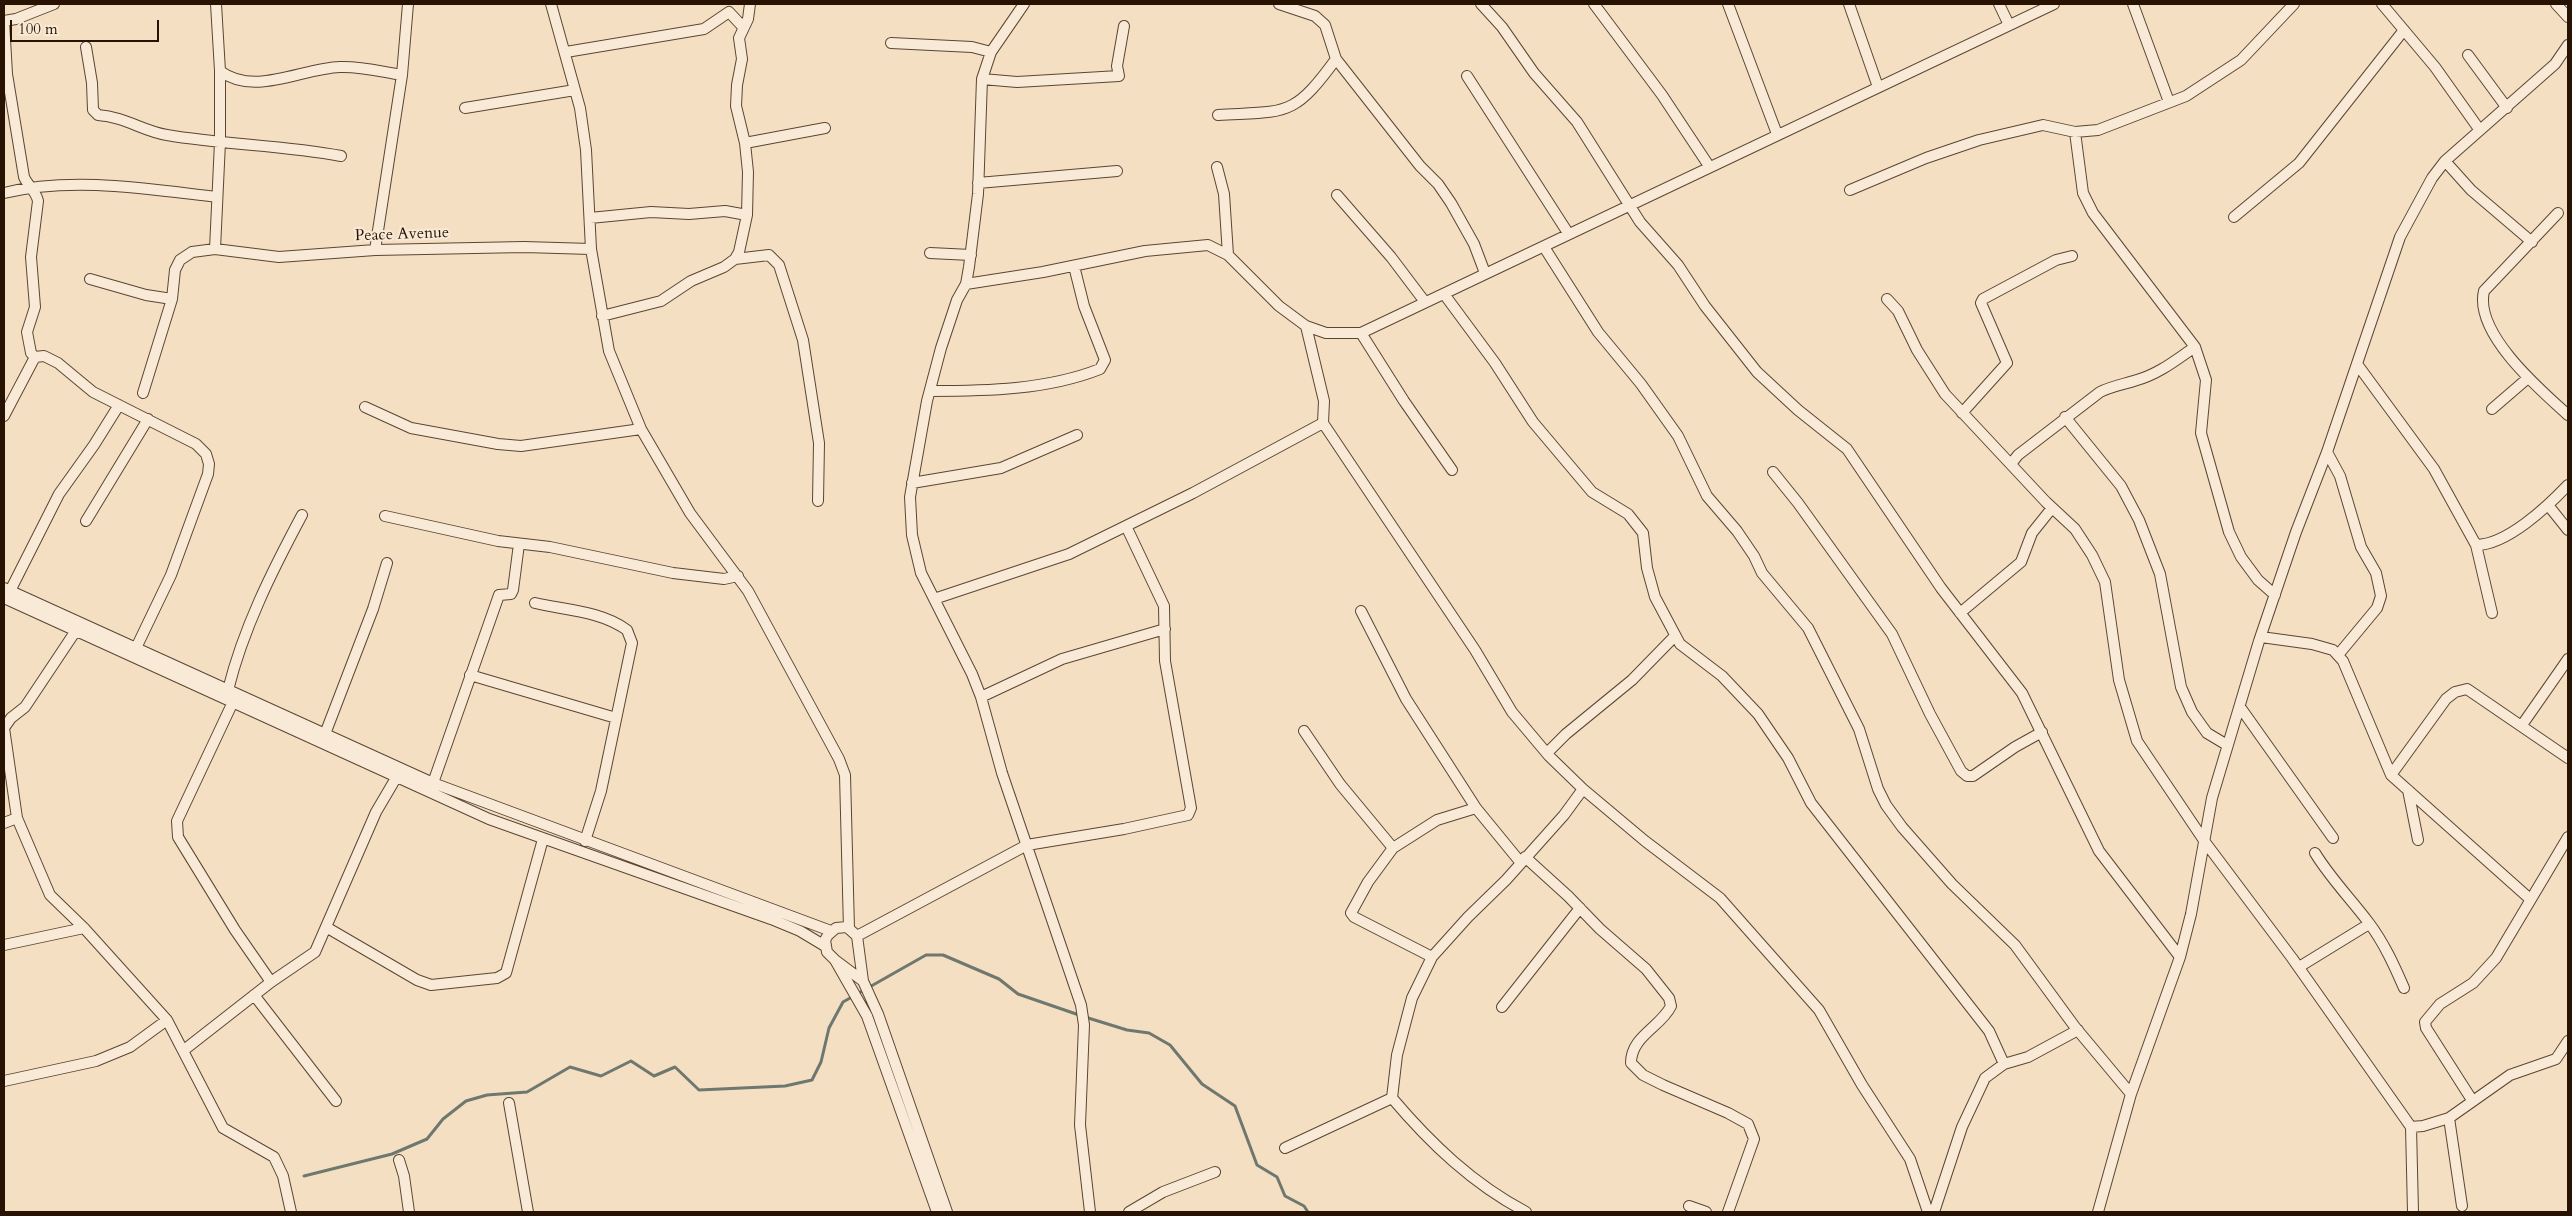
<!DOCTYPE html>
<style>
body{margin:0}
#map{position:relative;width:2572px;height:1216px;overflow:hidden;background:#f5dfc2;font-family:Cardo,serif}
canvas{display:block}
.frame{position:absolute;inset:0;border:5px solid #281303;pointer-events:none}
.scale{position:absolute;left:10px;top:20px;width:149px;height:22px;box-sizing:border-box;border:2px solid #281303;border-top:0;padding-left:6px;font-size:15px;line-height:18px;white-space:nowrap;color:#281303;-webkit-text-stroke:4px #f8ead7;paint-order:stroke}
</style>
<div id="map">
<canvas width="2572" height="1216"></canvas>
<div class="frame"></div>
<div class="scale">100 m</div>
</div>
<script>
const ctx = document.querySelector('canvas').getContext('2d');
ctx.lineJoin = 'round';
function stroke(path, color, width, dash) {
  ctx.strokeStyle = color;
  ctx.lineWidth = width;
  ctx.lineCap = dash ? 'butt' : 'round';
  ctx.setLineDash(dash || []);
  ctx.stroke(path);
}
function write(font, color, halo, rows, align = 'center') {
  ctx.font = font + ' Cardo,serif';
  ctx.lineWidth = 4;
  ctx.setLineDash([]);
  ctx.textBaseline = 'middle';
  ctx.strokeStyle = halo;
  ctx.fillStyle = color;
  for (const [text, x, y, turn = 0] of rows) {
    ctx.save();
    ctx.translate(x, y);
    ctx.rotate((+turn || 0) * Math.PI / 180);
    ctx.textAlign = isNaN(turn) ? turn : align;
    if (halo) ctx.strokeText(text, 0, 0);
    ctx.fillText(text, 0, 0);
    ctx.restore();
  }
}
stroke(new Path2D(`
 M1085,1017L1127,1030L1149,1033L1170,1045L1202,1084L1235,1106L1257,1165L1277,1177L1285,1196L1304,1206L1308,1212
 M304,1176L392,1154L427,1139L443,1119L466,1101L487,1095L527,1092L570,1067L601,1076L631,1061L654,1076L675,1067L699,1090L785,1086L812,1080L821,1062L829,1028L843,1002L926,955H943L999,979L1018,994L1079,1015`), '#6e786f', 3);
const minor = new Path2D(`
 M551,4L580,108L586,150L591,249L609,351L641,429L690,513L748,591L839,759L845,775L849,929
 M1024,4L991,52L982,79L978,194L969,267L966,284L957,300L941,348L927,401L910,497L912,535L921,573L972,674L981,697L1002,773L1081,1005L1084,1025L1080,1125L1090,1212
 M1279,4L1315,16L1325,25L1336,59L1420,166L1438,184L1451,203L1474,244L1485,273
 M1481,4L1502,27L1534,73L1577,122L1640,222L1678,265L1705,306L1757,372L1798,410L1847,449L1941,588L2022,693L2099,851L2180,957
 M1594,4L1662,95L1709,166
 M1728,4L1777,134
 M1849,4L1878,87
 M1999,4L2009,25
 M2133,4L2169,102
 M2382,4L2435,67L2479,129
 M2556,4L2568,17
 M4,21L7,74L24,177C28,186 36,191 38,201L31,257L35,307L27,332L31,353L35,357
 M4,21L16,19L54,4
 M891,43L972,47L991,52
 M86,47L92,83L93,110L98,115C126,117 142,131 167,135C225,145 283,145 341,156
 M566,52L704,29L729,12L743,27
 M2468,55L2507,108
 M220,71C255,97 302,68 340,67C361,66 382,72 402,75
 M1467,76L1568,233
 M982,79L1017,82L1119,76L1117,66L1124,26
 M465,108L575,90
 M1218,115C1287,111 1293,118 1336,59
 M2075,132L2083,193L2093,213L2195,347L2206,380L2201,433L2229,532L2241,557L2258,580L2275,595
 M745,143L825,128
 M2445,161L2471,190L2532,242
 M1217,167L1224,194L1228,255
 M978,183L1117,171
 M1850,190L1926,158L1979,140L2043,125L2075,132L2098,130L2186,96L2241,60L2294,4
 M4,193C72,176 148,189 217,197
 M1337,195L1391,257L1425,302
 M2558,213L2484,291C2474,333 2539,389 2568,415
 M2234,217L2299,163L2404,30
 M590,218L651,212L689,214L725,211L747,215
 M1544,247L1598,332L1641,384L1678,436L1707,496L1737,531L1754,556L1762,573L1808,628L1859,729L1878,789L1886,805L1902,827L1952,884L2015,945L2075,1027L2131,1094
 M215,249L220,142V71L216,4
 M375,250L402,75L408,4
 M930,253L971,255
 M735,259L769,255L779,265L803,340L819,443L818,501
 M90,279L146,295L172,299
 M966,284L1043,272L1145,251L1208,245L1228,255L1279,306L1306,326L1326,333H1361L2054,4
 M1444,294L1495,363L1533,422L1592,492L1628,514L1643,533L1647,568L1655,597L1680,644L1722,676L1758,714L1788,758L1811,803L1989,1031L2004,1064
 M1887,299L1898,311L1917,350L1945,394L2046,502L2075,529L2092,555L2105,582L2119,680L2137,741L2205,842L2292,958L2411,1127L2413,1212
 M602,316L661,301L691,281L724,267L735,259L739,252L747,215L748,172L745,143L736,106L737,85L742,59L739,38L748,19L750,4
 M1306,326L1324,401L1323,423
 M1361,333L1404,401L1452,470
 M2357,364L2434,469L2476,545C2507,545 2548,506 2568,485
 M930,391C986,391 1047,390 1100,369L1105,360L1084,306L1074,266
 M143,393L172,299L175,270L180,260L192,252L215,249L279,257L375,250L524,247L591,249
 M365,407L411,428L498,444L521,446L641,429
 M2492,409L2528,378
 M1962,413L2007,363L1981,303L1983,299L2056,260L2072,256
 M4,416L35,357L44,356L58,363L93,392L196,444L206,454L209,464L208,474L171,575L136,648
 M2065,417L2121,486L2139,520L2160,574L2181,687L2192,712L2207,733L2227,745
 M2327,452L2340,476L2361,547L2376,573L2381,596L2377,608L2338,655
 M2011,464L2018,455L2100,392C2112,386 2125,384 2137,380C2159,374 2177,359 2195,347
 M1773,472L1798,503L1892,634L1930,714L1961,771L1967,776H1973L2015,747L2042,732
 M912,483L1001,468L1077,435
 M2548,505L2568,530
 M385,516L498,541L550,547L673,573L724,579L738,576
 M86,521L148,419
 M2476,545L2492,613
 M4,588L433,783L831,931
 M10,591L59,494L94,445L119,405
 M4,598L489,819L771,919L800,931L825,946
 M934,599L1069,554L1193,493L1323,423L1475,650L1512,712L1549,756L1583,789L1645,841L1720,898L1819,1010L1862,1085L1910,1159L1928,1212
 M535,603C565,610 601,611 627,630L632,643L601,791L585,841
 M1361,611L1406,699L1476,808L1521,863
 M1960,613L2021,562L2032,533L2052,508
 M75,632L25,707L11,718L4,728L17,818L50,895L84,928L167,1020L223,1128L274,1157L283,1176L291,1212
 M2261,637L2312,644L2333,650L2343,661L2391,775L2530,899
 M470,675L616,718
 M228,690C243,629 272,571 302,515
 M981,697L1062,659L1165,629
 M232,704L177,821L178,837L235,930L271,982
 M2240,707L2333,838
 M2522,725L2568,659
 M1304,731L1340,784L1393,848
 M325,734L373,609L387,563
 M1547,753L1566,734L1632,680L1675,636
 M2391,775L2446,699L2455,692L2467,689L2568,758
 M433,783L499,595L511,594L513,590L519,544
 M2408,790L2418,840
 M4,823L17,818
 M2315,853C2331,879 2351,899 2369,923C2384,943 2394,965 2404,988
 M1525,857L1568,896L1600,929L1646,969L1669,998L1671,1006C1661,1027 1631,1036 1631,1063L1643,1075L1663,1085L1728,1113L1748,1124L1754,1139L1728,1212
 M326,927L417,980L431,985L497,978L506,973L543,839
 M857,936L1027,845L1124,829L1188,815L1191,808L1165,661L1164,606L1126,526
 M4,945L84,928
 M1432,957L1354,917L1351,913L1368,882L1393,848L1437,820L1476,808
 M835,960L863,981L857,936L847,927L836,928L828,935L825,940L827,952L835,960L867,1016L937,1212
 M2299,967L2369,924
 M863,981L878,1014L947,1212
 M254,995L336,1101
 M1502,1007L1580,908
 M184,1050L271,982L315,952L376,812L396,778
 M4,1081L96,1061L130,1047L167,1020
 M2472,1100L2426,1028L2425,1022L2440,1004L2473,983L2496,958L2568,837
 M509,1103L528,1212
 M2449,1118L2462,1206
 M2411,1127L2423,1126L2449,1118L2510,1075L2556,1059L2568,1041
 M1285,1148L1392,1098
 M399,1160L404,1176L409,1212
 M1689,1206L1706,1212
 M1129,1212L1163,1192L1215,1172
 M1526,1212C1473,1184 1431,1144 1392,1098L1397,1055L1412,998L1432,957L1468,917L1506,880L1564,815L1583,789
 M1934,1212L1962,1127L1985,1078L2004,1064L2028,1057L2078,1030
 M2098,1212L2131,1094L2180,957L2191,914L2212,798L2259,641L2296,532L2327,452L2400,237L2432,178L2445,161L2555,64L2568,45`);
stroke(minor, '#5b4633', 12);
stroke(minor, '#f8ead7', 10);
write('16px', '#281303', '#f8ead7', [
 ["Peace Avenue",402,235,-2]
]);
</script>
